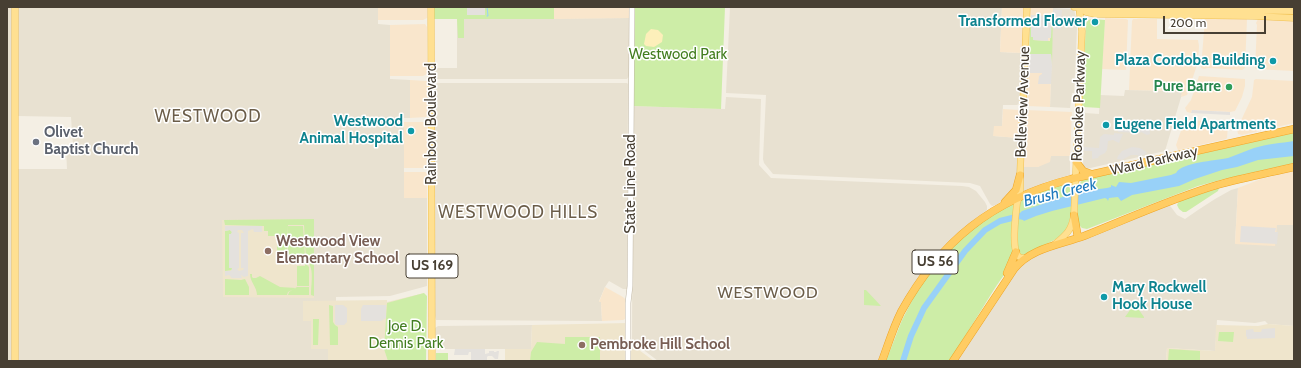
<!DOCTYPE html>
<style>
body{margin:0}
#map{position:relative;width:1301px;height:368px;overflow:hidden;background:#f4efe4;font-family:Cabin,sans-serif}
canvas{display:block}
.frame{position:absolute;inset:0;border:8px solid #473f33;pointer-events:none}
.scale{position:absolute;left:1163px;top:16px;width:103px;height:18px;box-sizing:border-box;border:2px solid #473f33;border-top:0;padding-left:5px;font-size:12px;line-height:14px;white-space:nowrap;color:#473f33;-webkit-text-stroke:3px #fff;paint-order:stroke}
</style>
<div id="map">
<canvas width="1301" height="368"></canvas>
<div class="frame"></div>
<div class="scale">200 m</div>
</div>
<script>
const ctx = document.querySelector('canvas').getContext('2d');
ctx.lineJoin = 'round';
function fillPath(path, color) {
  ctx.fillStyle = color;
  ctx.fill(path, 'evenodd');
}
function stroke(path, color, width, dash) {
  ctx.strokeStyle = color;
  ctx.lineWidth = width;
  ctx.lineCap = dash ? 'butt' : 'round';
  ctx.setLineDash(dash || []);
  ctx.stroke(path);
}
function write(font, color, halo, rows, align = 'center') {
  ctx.font = font + ' Cabin,sans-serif';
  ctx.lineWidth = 3;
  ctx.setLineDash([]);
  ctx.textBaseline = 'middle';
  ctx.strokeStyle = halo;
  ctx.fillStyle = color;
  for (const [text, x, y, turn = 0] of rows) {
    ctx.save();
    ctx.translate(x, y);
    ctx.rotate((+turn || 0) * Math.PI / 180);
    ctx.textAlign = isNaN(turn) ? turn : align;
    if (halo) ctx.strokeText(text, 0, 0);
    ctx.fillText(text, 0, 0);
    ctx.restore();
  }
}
fillPath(new Path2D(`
 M7,7H13L12,361H7Z
 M18,7H378V24L390,25V79L410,80V118H404V197L427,198V286L390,296L336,297V301H303L311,321V349H328V361H18V169H67L66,148L73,145L71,117L18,116Z
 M730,7H1002L1000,52L1022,53L1020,103L1017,105H1003L1002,126L994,136L1019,138L1017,176L1013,190L1005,199L996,205L992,206L990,204L980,186L970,183L773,174L764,163L763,159L766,95L726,93Z
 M1053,8L1074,9L1076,18L1077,29L1074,93H1072L1070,108L1050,107Z
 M629,18V76L627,79H437L434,76V68H457V19Z
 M438,83H627L628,84L627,286V289H623L609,281L605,287L599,301L601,302L602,321L436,320L435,316L434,85Z
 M1125,90L1182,91V94L1165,151L1086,169L1083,166L1085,113L1099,114L1100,95L1124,96Z
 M726,97L761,99L759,165L771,178L962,186L969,187L976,191L985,202L987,206V210L953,237L933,257L914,284L898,311L879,361H658L632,341L633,106L725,109Z
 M1051,156H1070V175L1046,182L1022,193L1023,167H1038Z
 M1238,188L1235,244L1277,224L1294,225V326L1268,324L1265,321L1255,323L1217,320L1215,351L1167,348L1166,361H956L1018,268L1038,254L1168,205L1171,207L1177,215L1185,219L1198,210L1215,199L1231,190Z
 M532,325L531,349H435V328L438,326Z`), '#e8e1d1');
fillPath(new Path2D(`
 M378,7H427V18L423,20H378Z
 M554,7H630L629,18L554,19Z
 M1002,7H1023L1024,8L1022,53L1000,52Z
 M1031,7L1053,8L1050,107L1028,106L1026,105L1030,10Z
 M1105,18L1126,19L1128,20L1126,70L1102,69Z
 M1133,19H1157V39L1198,40L1199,46L1198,62L1187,95L1181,97L1182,91L1129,90L1132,21Z
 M1205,19H1247L1245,68L1242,70L1208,68L1204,69L1201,68Z
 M1258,19L1294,20V71L1255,69L1257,25L1256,23Z
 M425,24L427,27V74L423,76H390V25Z
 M1199,76L1245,79V86L1242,97L1235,111L1230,112L1192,110L1191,113L1187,112L1185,108L1191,100Z
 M1256,79L1294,81V123L1242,135L1238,134L1237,129L1252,97L1254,80Z
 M410,80L427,81V115L426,117L410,118Z
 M1003,109L1019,110V138L993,136L994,126H1002Z
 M1026,110L1072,112L1070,156H1051L1050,162L1038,167H1023Z
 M1186,120L1227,122L1228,125L1227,138L1226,139L1178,150L1176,145L1184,122Z
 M404,122H425L427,123L428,166L426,168H404Z
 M1294,171V225H1277L1275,246L1235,244L1238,188L1261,179Z
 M404,172H425L427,173V198H404Z
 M605,287L623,297L625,299V319L623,320L602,321L601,302H599Z`), '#f9e6cc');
fillPath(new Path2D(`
 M314,219V298L223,297L222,220Z
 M424,293L426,361H328V349H311V321H303V301L387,300V302Z
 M628,323V342L654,361H505V349H531L532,325Z
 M1268,324L1294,326V361H1166L1167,348L1215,351L1216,325L1258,326Z`), '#efe5cc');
fillPath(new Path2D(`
 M434,7H554V19H464V38H458L457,19H434Z
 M634,7H725L721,109L633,106Z
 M1052,16H1053L1052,66L1051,54H1029L1030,26H1031V37H1033V40L1050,41Z
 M1092,19L1105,20L1100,108L1084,107L1082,105L1086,23L1088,20Z
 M1294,133V163L1224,179L1198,186L1087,229L1082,228L1079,225C1077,216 1076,187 1082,180Z
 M1070,183L1072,186C1071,199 1073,217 1067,228C1056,246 1029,246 1014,263C1001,277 992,293 982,309C971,326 961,344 949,361H886L902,320L916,293L930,272L955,245L975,227L995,213L1013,203L1051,187Z
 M1219,188L1218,191L1186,212H1183L1179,209L1177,205L1179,201Z
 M314,219V296L311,295C311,284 315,267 306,260L304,225H288L287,255L282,259H277V236H268V231H264V226L226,225H225L224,220Z
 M288,226H303L305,256H288Z
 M230,230L232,232L231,234H230V268H232V270L225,271V231Z
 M305,263L309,267V286H297V266H305Z
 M250,274H252V277L253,278H256L260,276L280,287L296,288L288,292L287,295H257C257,287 250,282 250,274Z
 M225,279L241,280L245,279L249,287V295H225Z
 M297,287H309V295H288L289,292Z
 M864,290H866L881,306L864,305Z
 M424,293L427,296L426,361H388L384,349L387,303Z
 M1135,303H1136L1139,310L1144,317V318L1125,317Z
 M329,305L333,306V322L335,325L338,327V345H330Z
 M313,319H319L318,345H313Z
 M1219,332H1234L1233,342L1218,341Z
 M565,337H600V361H530L531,352L537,342L565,344Z
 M1169,349L1200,351V361H1168Z
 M436,353H448V361H436Z`), '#cdeda7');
fillPath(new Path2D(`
 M651,29L658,30L663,35L662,42L654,47L646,46L644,44L646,34Z`), '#fdefba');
fillPath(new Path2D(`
 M467,7H485V15H467Z
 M1053,10H1062L1061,29H1053Z
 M1031,15L1052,16L1051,38H1048V41L1033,40V37H1031Z
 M1029,54H1051L1052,66L1051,84H1038L1039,76L1042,74V73H1028Z
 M1192,110L1230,112V115L1191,113Z
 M1140,120H1150V134L1147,135L1141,132L1140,133L1118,132L1119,128H1139Z
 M1114,133L1123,134L1119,143L1113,140L1108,141L1107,150L1105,153L1099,156L1098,158L1092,159V151H1084V147L1099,148L1100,137L1104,134L1114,135Z
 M1132,147L1140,148L1145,151L1147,153L1140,157L1137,155H1131L1122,160L1117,159L1118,156L1122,151Z
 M225,226H262V232H254L253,229L248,231V276L244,277L241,275L242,278H232L229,275L225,276V271H231L232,268H229V234H231L232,232L230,230L225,231ZM242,230L244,233H241V268H244L243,270L239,271L237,269L239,268V233L237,232L238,230Z
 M1241,226L1276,228L1275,232H1278L1277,244L1240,242Z
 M335,305H343L347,308V322L344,325H337L335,324Z
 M363,305H386V318L381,321H361V309Z
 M1275,328V338L1247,339V337L1246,336V330L1253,329L1254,332H1261L1262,329Z
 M455,349H485V354L489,353V351H494V352H496L497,351H499L498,359H495L492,356H488L487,357V361H471V352H469L468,355H454Z`), '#e4e1dd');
fillPath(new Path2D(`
 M1294,141V156L1258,160L1237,167L1222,170L1195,179L1179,186L1132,195L1121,201L1118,197L1109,198L1108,201L1107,199L1105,198L1052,211L1036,216L1024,221L1023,220L1015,218L1022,211L1077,192L1107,188L1111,187V185L1116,187L1119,182L1131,183L1171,175L1176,173C1182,162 1215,161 1228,158C1237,155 1245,151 1254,148C1267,144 1281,143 1294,141Z`), '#98d1f8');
stroke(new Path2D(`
 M487,16H488L487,7`), '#98d1f8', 1);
stroke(new Path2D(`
 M903,361L911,336L924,308L965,251L985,230L1000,221L1020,216`), '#98d1f8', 6);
const minor = new Path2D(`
 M628,361V303L630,286L632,7`);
const major = new Path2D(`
 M15,7V361
 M431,7L432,361
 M1074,7L1131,10H1238L1294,11
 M1080,8L1086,12L1095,14L1253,16L1294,18
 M1055,244C1066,235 1072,230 1074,215L1082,31L1079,7
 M1023,258C1021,258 1020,258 1018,256C1011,247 1016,214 1017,203C1021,194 1021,185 1020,175L1027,7`);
const highway = new Path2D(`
 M1077,163L1083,171L1091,174
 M1005,202L1016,190L1020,175
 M1074,215L1078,238
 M1007,273L1016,252
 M882,361C888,345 893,328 901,312C940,241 993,199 1071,179L1294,129
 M953,361L1014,269C1031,248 1059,245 1084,236C1127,219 1173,198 1217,185C1242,178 1268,173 1294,167`);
stroke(minor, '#c0b7a5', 6);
stroke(major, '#f1c255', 7);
stroke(highway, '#efa423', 8);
stroke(minor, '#fff', 5);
stroke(major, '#ffe091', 6);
stroke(highway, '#ffcc63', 7);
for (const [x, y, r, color] of [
 [1095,22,4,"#0f9aa8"],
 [1273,61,4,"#0f9aa8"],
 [1229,87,4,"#2e9e5b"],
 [1106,125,4,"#0f9aa8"],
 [411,131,4,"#0f9aa8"],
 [36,142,4,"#6b7280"],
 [268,251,4,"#8d6e63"],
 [1104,297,4,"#0f9aa8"],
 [582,345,4,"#8d6e63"]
]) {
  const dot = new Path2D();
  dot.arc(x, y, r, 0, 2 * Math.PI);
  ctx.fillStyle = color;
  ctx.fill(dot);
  stroke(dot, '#fff', 1.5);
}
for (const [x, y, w] of [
 [935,262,46],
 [432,266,52]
]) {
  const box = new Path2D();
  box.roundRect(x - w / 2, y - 12, w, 24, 3);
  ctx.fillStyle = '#fff';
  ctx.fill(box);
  stroke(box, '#473f33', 1);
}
write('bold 14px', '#473f33', null, [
 ["US 56",935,262],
 ["US 169",432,266]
]);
write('bold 15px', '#0d838f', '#fff', [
 ["Transformed Flower",1087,22],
 ["Plaza Cordoba Building",1265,61],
 ["Westwood",403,122],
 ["Animal Hospital",403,139],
 ["Eugene Field Apartments",1114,125,"left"],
 ["Mary Rockwell",1112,288,"left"],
 ["Hook House",1112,305,"left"]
], 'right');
write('15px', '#437e20', '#fff', [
 ["Westwood Park",678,55],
 ["Joe D.",406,327],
 ["Dennis Park",406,344]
]);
write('bold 15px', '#27864d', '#fff', [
 ["Pure Barre",1221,87]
], 'right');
write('15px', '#473f33', '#fff', [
 ["Belleview Avenue",1023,102,-88],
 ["Roanoke Parkway",1079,106,-88],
 ["Rainbow Boulevard",432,124,-90],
 ["Ward Parkway",1154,161,-13],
 ["State Line Road",631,184,-90]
]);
write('bold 15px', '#5b616d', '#fff', [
 ["Olivet",44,133],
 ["Baptist Church",44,150]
], 'left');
write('bold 15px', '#785e54', '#fff', [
 ["Westwood View",276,242],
 ["Elementary School",276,259],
 ["Pembroke Hill School",590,345]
], 'left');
write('italic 16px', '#207bbe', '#fff', [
 ["Brush Creek",1060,193,-14]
]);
ctx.letterSpacing = '1px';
write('16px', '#6b5d49', '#fff', [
 ["WESTWOOD",768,293]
]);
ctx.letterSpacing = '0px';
ctx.letterSpacing = '1px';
write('17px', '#6b5d49', '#fff', [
 ["WESTWOOD",208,117],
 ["WESTWOOD HILLS",518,213]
]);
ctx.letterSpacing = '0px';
</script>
